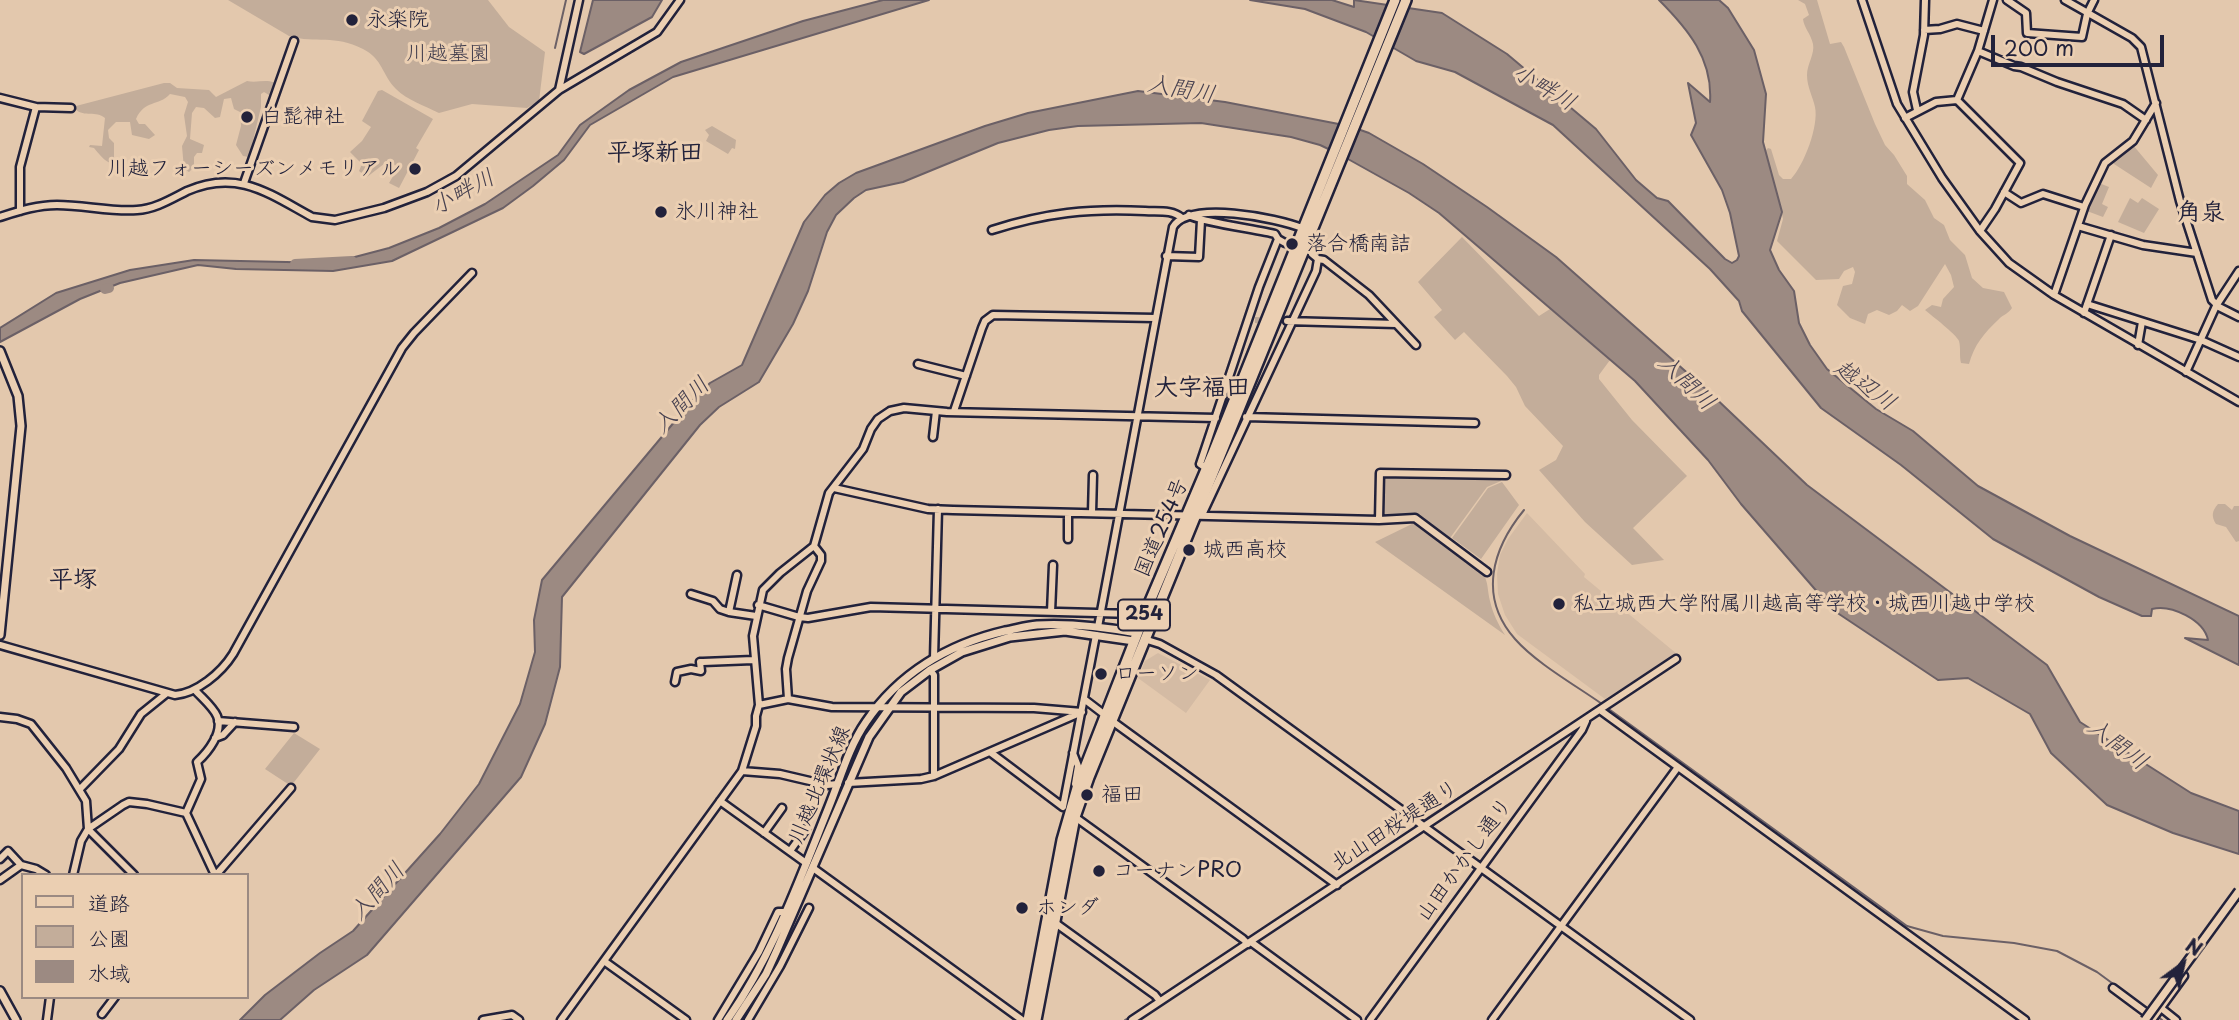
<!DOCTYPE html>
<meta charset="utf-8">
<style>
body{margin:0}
#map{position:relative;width:2239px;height:1020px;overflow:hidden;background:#e3c8ad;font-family:"Playpen Sans","Klee One",sans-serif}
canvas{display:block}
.legend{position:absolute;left:21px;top:873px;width:228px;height:126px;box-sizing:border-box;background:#ebcfb2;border:2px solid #9b8a82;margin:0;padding:9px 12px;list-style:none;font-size:21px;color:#22223b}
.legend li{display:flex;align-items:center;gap:14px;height:35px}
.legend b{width:35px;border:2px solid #9b8a82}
.north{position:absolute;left:2148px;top:929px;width:70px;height:70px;-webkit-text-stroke:5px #ebcfb2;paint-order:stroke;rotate:33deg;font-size:19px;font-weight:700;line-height:28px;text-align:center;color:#22223b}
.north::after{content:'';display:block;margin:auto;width:24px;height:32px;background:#22223b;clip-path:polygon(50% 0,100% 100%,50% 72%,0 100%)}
.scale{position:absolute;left:1991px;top:35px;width:173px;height:32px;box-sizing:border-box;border:4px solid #22223b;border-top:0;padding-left:9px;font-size:21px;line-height:24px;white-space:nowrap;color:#22223b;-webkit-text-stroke:5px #ebcfb2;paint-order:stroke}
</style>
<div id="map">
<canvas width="2239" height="1020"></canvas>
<ul class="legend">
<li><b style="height:9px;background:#ebcfb2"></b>道路</li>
<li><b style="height:19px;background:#c3ad9a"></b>公園</li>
<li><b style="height:19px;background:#9c8a82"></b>水域</li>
</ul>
<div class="north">N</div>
<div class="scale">200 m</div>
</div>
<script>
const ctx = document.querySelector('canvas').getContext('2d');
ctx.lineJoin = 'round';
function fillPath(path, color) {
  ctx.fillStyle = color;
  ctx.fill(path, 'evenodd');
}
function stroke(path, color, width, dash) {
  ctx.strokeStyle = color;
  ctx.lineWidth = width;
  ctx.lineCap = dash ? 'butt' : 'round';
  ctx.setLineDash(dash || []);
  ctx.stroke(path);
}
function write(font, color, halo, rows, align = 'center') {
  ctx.font = font + ' "Playpen Sans","Klee One",sans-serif';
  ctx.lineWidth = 6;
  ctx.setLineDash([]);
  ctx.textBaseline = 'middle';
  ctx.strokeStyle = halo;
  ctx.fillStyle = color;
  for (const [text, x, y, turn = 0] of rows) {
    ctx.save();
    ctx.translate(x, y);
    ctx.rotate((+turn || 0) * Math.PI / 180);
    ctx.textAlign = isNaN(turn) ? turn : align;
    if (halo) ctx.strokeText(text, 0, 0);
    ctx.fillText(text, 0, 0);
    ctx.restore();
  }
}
fillPath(new Path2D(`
 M1527,513L1585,574L1584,577L1677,654L1605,699L1517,634L1505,615L1498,594L1497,574L1500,555L1508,539Z
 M1158,653L1210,680L1186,713L1138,678L1145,661Z`), '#d4bba4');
fillPath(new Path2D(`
 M228,0H488L509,27L545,52L539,101L527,108L472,104L439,113C425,106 407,100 396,89C382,75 383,59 363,49C334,34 317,44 289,36Z
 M1798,0H1817L1830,44L1841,42L1844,47L1875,124L1885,145L1894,155L1907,176V184L1925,200L1934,218L1944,225L1950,240L1965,255L1972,278L1983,288L2004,292L2012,308C2008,314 2004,314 1999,319C1984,333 1974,345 1969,364L1961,363C1959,356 1961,348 1959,341C1956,334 1932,316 1925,310L1932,305L1941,307L1943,299L1954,287L1951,275L1945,264L1918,306L1910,311L1902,305L1897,311L1889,315L1877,310L1868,314L1865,324L1850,318L1837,305L1843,286L1852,284L1855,272L1853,267L1844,271L1839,279L1816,280L1777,241L1783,219L1777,194L1761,155L1768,148L1771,149L1779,175L1783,179H1791C1804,165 1819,126 1815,107C1813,97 1807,87 1807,75C1807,64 1815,54 1813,44C1811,34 1804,28 1803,19L1809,15L1805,4Z
 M247,81C259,84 271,76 281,88L279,94L269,95L264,92L261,94V107L249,157L243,156L236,145L241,126L240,112L234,109L231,98L224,99L220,117L215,118L204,108L196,107L192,113L190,139L204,145L202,153H197L194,157V167L189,172L184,169L182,146L187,136L184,115L188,102L185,97L170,94C158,107 145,99 136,119L139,124H145L155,135L149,139L132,135L130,122H116L108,130L109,138L114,143V160L124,161L123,165C108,165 104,160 94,148L89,147L90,145L102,146L105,118C96,110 85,118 75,109L76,106L164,83H170L177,88L209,90L216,97Z
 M382,90L433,119L416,148L419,150L399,188L389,183L398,168L389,160L367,177L359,171L362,164L350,152L362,141L371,127L362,121L378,91Z
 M712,126L736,140L735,149L732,148L728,154L706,141L709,135L705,130Z
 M2133,145L2158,175L2151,188L2114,164L2112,161Z
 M2099,183L2109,187L2102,204L2108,207L2103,217L2087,211Z
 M2130,198L2138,203L2142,198L2159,209L2144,233L2118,222Z
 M1462,237L1539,316L1550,309L1610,360L1599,375V379L1632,420L1687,476L1633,528L1664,560L1632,565L1585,522L1539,470L1556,460L1563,446L1525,406L1516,387L1507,376L1464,332L1455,340L1434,317L1442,310L1418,282Z
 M1383,475L1500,478L1501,481L1487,487L1450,538L1416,513L1411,516L1382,515Z
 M1502,482L1519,505L1481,559L1452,538L1488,488Z
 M2218,504H2225L2232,510L2234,506H2239V541L2236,542L2226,527L2216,524C2211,516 2212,511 2218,504Z
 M1414,523L1482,572C1489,582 1487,590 1490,601C1493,614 1498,624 1505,635L1375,542Z
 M294,733L320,749L291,786L265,769Z`), '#c3ad9a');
const water = new Path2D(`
 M593,0H662L652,17L584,54L580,52Z
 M883,0H929L673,77L590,125L564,160L533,186L503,208L392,261L333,271L236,269L198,265L120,283L80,299L0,342V328L56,293L130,270L194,260L332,263L389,248L439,228L485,204L558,155L580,125L629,90L681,62L803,21Z
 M1250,0H1332L1354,7V0L1442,13L1507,54L1596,129L1636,180L1657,198L1668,201L1725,259L1732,263L1737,260L1739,256L1730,213L1722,190L1691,135L1696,123L1688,83L1710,102C1713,59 1688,29 1659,0H1719L1728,8L1754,50L1766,94L1763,142L1782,212L1770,250L1779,270L1794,291L1799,323L1810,345L1827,369L1876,409L1913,431L1978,486L2070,536L2239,616V665L2185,638L2208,640C2204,620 2171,604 2152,609L2151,616H2142L2099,597L1993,539L1901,465L1821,408L1742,311L1739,301L1710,269L1553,125L1455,72L1416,61L1366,32L1305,9Z
 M1138,91L1225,102L1349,126L1369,133L1423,164L1487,207L1556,257L1709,392L1807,485L2047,665L2080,722L2191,793L2239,811V854L2173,833L2107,805L2051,753L2030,714L1968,678L1938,680L1833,610L1741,504L1708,460L1635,381L1439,213L1409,193L1339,154L1320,145L1291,137L1201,123L1078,126L1049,130L998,143L903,182L866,190L854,198L836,215L827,232L808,291L793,324L759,382L719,407L700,425L562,597L560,667L545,724L521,777L367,955L314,990L280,1020H240L265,995L320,953L353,931L440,834L479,784L520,704L535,652L534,620L542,580L691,402L710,383L742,365L804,222L825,195L839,183L856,173L985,126L1028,113Z`);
fillPath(water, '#9c8a82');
stroke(water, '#6b6066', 2);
stroke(new Path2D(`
 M555,48L566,0
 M1524,510C1492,549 1478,597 1515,639C1536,663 1575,685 1602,704
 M1606,707L1907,926L1943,936L2014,943L2057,951L2097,972L2150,1011
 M1423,821L1591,711
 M1401,838L1419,825
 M1284,915L1332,884
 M2157,1016L2162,1020
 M1125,1020L1239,946`), '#6b6066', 2);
stroke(new Path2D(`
 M295,264L352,261
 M105,289L109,288`), '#9c8a82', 10);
stroke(new Path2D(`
 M1255,320L1287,321`), '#bca796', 6, [6, 3]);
const minor = new Path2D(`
 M1862,0L1897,104L1942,178L1980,231L2009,263L2054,295L2239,402
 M2007,0L2026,13L2027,33L2082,37L2087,14L2094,0
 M2065,0L2132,38L2141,47L2180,201L2212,300L2219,307L2239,317
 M1924,30L1940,29L1957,24L1984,31
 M1978,51L2014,66L2021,67L2057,82L2123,104L2146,120
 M559,90L579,0
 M0,98L36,107L71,108
 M1957,100L2020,163L1995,209L1980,231
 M1917,110L1913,92L1924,35L1925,0
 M1905,118L1936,102L1957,100L1978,51L1993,0
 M244,183L294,41
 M2004,192L2021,203L2043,194L2084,207
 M20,211V167L36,107
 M1189,215C1196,221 1260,230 1275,234L1278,239L1285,243
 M0,217C19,211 37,205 57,205C84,205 111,212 137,210C155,209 171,199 187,191C237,169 268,193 312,217L335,220L384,208L427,192L456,176L559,90L657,32L680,0
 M2078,226L2143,245L2197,253
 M992,230C1045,213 1089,208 1145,211C1157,212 1172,209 1182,218
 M1166,256L1199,257L1201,220
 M1318,259L1324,260L1369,295L1416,345
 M2054,295L2085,205L2105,163L2133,141L2156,103
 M2087,304L2201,340L2239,357
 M2084,313L2111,235
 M1287,321L1396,324
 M2138,345L2142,322
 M918,364L966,376
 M2186,372L2216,306L2239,271
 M954,411L982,328L985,321L993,315L1155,318
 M1246,417L1475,423
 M933,437L936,411
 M1206,468L1200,464L1259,287L1278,239
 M834,488L928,509L953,510L1379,520L1415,518L1487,572
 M1092,513L1093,475
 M1202,515L1316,271L1318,259L1312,254
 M1379,520L1380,473L1506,475
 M1068,539V513
 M737,575L729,612L756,616
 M691,594L713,601L720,609L729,612
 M758,605L799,617L808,618L871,607L1134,614
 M1051,612L1053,565
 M1098,627L1173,227C1189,200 1277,218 1302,228
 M1144,639L1160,644L1216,675L1690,1020
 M0,645L175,695C197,693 221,673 233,654L402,348L414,333L472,273
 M934,658L938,509
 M930,670L934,675V776
 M675,682L677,672L691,669L701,671L700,662H703L753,660
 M788,699L786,669L788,658L807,591L821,561V555L814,546
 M1084,699L1105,715
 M759,705L788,699L832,707L1034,708L1082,712
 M1600,710L2025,1020
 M0,717L17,719L31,724L66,768L86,801L88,829L134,875
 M218,721L294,727
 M1112,721L1337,885
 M215,738L223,735L235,722
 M990,752L1063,807L1096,635
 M1073,753L1078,766L1075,784
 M742,771L780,774L827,785L838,784
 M848,783L921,779L934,776L1082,712
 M80,789L119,749L141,714L167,693
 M720,801L806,863
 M186,813L201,779L197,762C208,752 224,732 217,716C213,707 202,698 195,690
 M1075,817L1243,939L1248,944
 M764,833L782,808
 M790,851L806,829
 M0,859L8,851L21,865
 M813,868L1022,1020
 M73,875L81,841L88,829L123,805L129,802L147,804L186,813L215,875
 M216,875L291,788
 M0,880L21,865L36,869L46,875
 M1054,922L1155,995L1159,1000
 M1251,942L1357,1020
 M604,961L686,1020
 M2113,988L2152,1017
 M2161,1008L2176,1020
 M102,1014L115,997
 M47,1020L50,997
 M483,1020L512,1015L519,1020
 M561,1020L742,771L756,726V716L759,705L753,636L763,590L780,573L814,546L829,493L863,449L871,429L878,419L890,411L904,408L947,412L1216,418
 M718,1020L759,952L778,912H784
 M748,1020L780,966L809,908
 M1132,1020L1676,659
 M1370,1020L1582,730L1586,721
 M1492,1020L1678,767
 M2152,1020L2184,976`);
const major = new Path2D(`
 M0,351L18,396L21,426L0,635
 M0,991L16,1020
 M727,1020C772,957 799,881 828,809C840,780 848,748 866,722C899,673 949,644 1005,631C1016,629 1026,626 1037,625C1071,623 1104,627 1137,633
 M736,1020L766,974L777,950L869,737L901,692L930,670L962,652L1010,637L1065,631L1134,641`);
const highway = new Path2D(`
 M1028,1020L1062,840L1077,788L1148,606L1213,453L1395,0
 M1036,1020L1075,817L1089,777L1406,0`);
stroke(minor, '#22223b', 11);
stroke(major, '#22223b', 12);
stroke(highway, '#22223b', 14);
stroke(minor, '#ebcfb2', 6);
stroke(major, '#ebcfb2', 7);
stroke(highway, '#ebcfb2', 9);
const majorBridge = new Path2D(`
 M2145,1020L2239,891`);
stroke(majorBridge, '#22223b', 12, []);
stroke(majorBridge, '#ebcfb2', 7);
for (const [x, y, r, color] of [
 [352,20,7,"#22223b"],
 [247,117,7,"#22223b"],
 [415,169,7,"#22223b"],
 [661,212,7,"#22223b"],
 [1292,244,7,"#22223b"],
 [1189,550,7,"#22223b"],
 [1559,604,7,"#22223b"],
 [1101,674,7,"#22223b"],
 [1087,795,7,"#22223b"],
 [1099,871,7,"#22223b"],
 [1022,908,7,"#22223b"]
]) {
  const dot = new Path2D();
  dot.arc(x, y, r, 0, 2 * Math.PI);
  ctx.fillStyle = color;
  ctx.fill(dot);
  stroke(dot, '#ebcfb2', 2.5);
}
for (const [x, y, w] of [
 [1144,615,52]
]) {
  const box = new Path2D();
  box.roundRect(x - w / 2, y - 15.5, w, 31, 5);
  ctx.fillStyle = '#ebcfb2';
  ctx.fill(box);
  stroke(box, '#22223b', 2);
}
write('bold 19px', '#22223b', null, [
 ["254",1144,615]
]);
write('21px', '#22223b', '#ebcfb2', [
 ["永楽院",366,20],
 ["白髭神社",261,117],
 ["川越フォーシーズンメモリアル",401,169,"right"],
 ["氷川神社",675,212],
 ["落合橋南詰",1306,244],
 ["城西高校",1203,550],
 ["私立城西大学附属川越高等学校・城西川越中学校",1573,604],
 ["ローソン",1115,674],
 ["福田",1101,795],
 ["コーナンPRO",1113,871],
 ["ホンダ",1036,908]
], 'left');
write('21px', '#423e4e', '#ebcfb2', [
 ["川越墓園",448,54]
]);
write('21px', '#22223b', '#ebcfb2', [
 ["国道254号",1162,528,-67],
 ["川越北環状線",820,785,-67],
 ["北山田桜堤通り",1395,826,-33],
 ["山田かかし通り",1465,860,-54]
]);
write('italic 23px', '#474150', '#ebcfb2', [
 ["小畔川",1544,88,31],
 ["入間川",1181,90,10],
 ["小畔川",463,193,-29],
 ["入間川",1686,383,44],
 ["越辺川",1865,386,36],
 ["入間川",682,406,-45],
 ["入間川",2117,745,37],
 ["入間川",378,892,-48]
]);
write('bold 24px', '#22223b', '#ebcfb2', [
 ["平塚新田",655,153],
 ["角泉",2201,213],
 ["大字福田",1202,388],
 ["平塚",73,580]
]);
</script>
